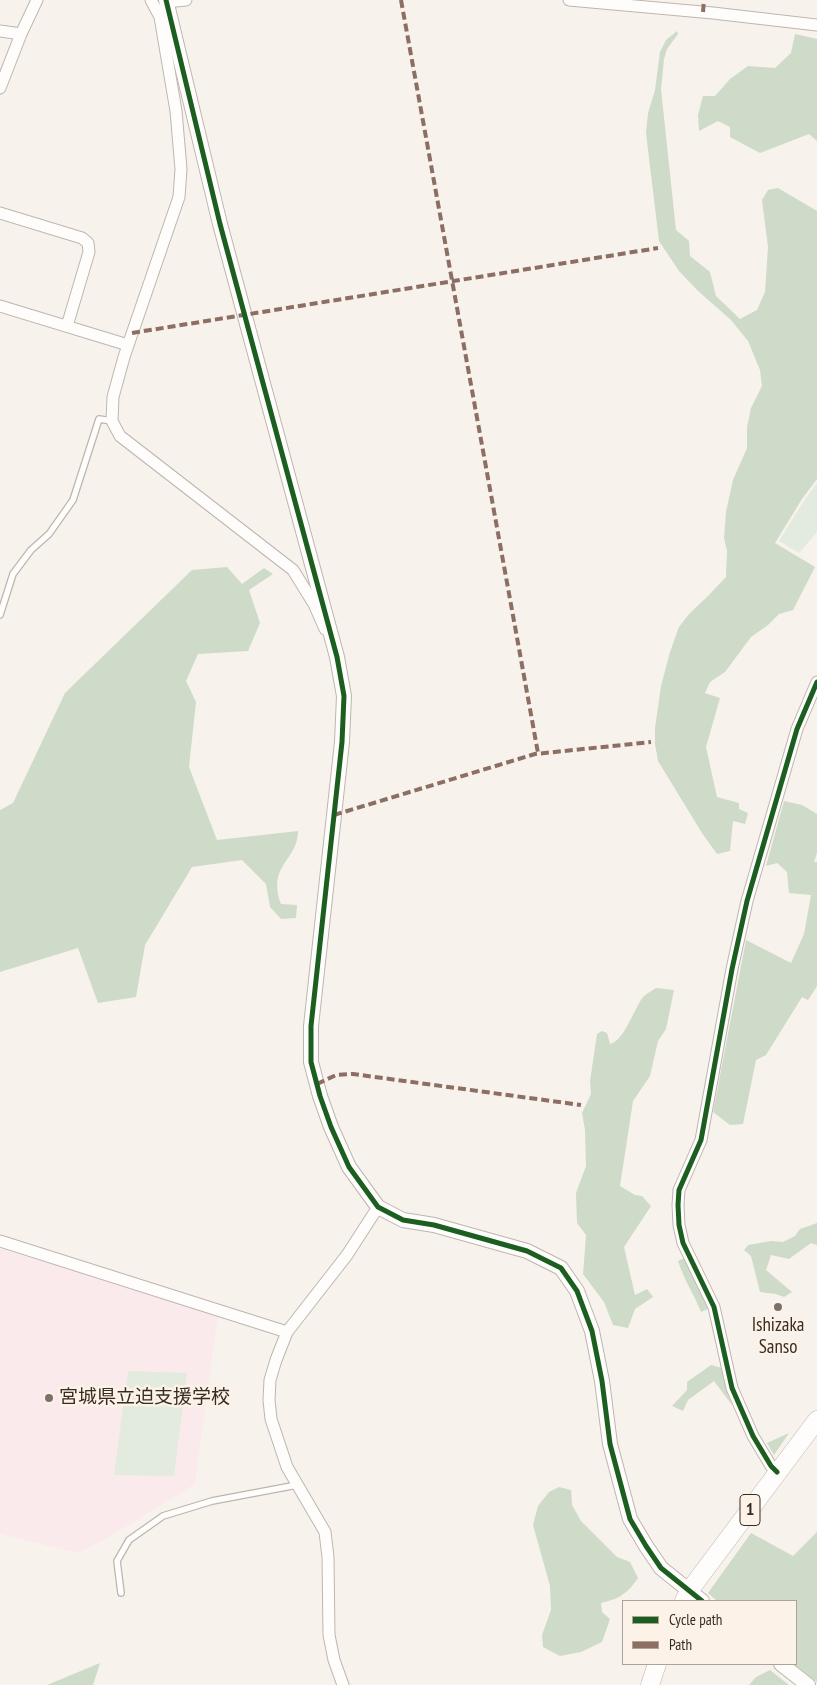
<!DOCTYPE html>
<meta charset="utf-8">
<style>
body{margin:0}
#map{position:relative;width:817px;height:1685px;overflow:hidden;background:#f8f2ed;font-family:"PT Sans Narrow",sans-serif}
canvas{display:block}
.legend{position:absolute;left:622px;top:1600px;width:175px;height:65px;box-sizing:border-box;background:#fdf2e8;border:1px solid #ada399;margin:0;padding:6px 9px;list-style:none;font-size:15px;color:#362c22}
.legend li{display:flex;align-items:center;gap:10px;height:25px}
.legend b{width:25px;border:1px solid #ada399}
</style>
<div id="map">
<canvas width="817" height="1685"></canvas>
<ul class="legend">
<li><b style="height:6px;background:#1b5e20"></b>Cycle path</li>
<li><b style="height:6px;background:#8d6e63"></b>Path</li>
</ul>
</div>
<script>
const ctx = document.querySelector('canvas').getContext('2d');
ctx.lineJoin = 'round';
function fillPath(path, color) {
  ctx.fillStyle = color;
  ctx.fill(path, 'evenodd');
}
function stroke(path, color, width, dash) {
  ctx.strokeStyle = color;
  ctx.lineWidth = width;
  ctx.lineCap = dash ? 'butt' : 'round';
  ctx.setLineDash(dash || []);
  ctx.stroke(path);
}
function write(font, color, halo, rows, align = 'center') {
  ctx.font = font + ' "PT Sans Narrow","Noto Sans JP",sans-serif';
  ctx.lineWidth = 5;
  ctx.setLineDash([]);
  ctx.textBaseline = 'middle';
  ctx.strokeStyle = halo;
  ctx.fillStyle = color;
  for (const [text, x, y, turn = 0] of rows) {
    ctx.save();
    ctx.translate(x, y);
    ctx.rotate((+turn || 0) * Math.PI / 180);
    ctx.textAlign = isNaN(turn) ? turn : align;
    if (halo) ctx.strokeText(text, 0, 0);
    ctx.fillText(text, 0, 0);
    ctx.restore();
  }
}
fillPath(new Path2D(`
 M0,1249L218,1314L195,1484L111,1536L78,1553L0,1534Z`), '#faeaec');
fillPath(new Path2D(`
 M817,483V532L799,553L779,541L804,501Z
 M128,1371L187,1373L174,1476L114,1475Z`), '#e3eade');
fillPath(new Path2D(`
 M677,31L678,34L667,49L664,59L661,89L676,230L689,241L690,256L710,272L716,296L740,319L757,310L765,292L768,247L762,200L768,190L778,188L817,211V479L802,499L775,543L815,567L793,610L779,614L768,625L751,637L725,672L710,682L705,693L720,698L706,747L717,797L739,803V809L748,813L745,824L733,821L730,851L717,854L702,833L658,761L655,744V728L661,686L670,652L679,627L689,614L708,596L726,577L727,551L724,538L726,512L733,480L747,448V427L751,408L762,386L760,370L748,341L731,320L697,290L679,271L659,241L646,133L648,113L655,90L660,52L666,40Z
 M795,34L817,39V141L809,134L760,153L730,137V127L718,121L699,131L698,115L703,96H715L730,79L748,66L775,68L791,53Z
 M227,567L242,584L264,568L273,574L249,590L260,623L248,651L198,654L186,681L196,702L189,767L217,840L298,831C298,861 267,864 281,904L297,905L296,918L281,919L270,907L266,884L242,860L192,867L145,945L136,997L98,1003L78,948L0,972V810L13,803L65,693L192,570Z
 M784,801L802,805L817,814V853L814,862H817V986L808,1000L802,997L766,1055L756,1060L743,1124L730,1125L713,1112L746,940L791,963L804,934L811,895L789,893L787,872L777,863L766,866Z
 M656,988L674,990L666,1029L658,1041L650,1076L633,1101L620,1186L635,1195L642,1196L651,1206L624,1247L635,1295L647,1289L653,1297L635,1309L628,1328L613,1325L604,1302L583,1274L586,1235L577,1223L576,1193L586,1166L585,1130L582,1113L591,1094L590,1081L597,1034L602,1031L607,1033L610,1044C624,1041 634,1009 643,997C647,993 652,991 656,988Z
 M817,1223V1245L811,1243L789,1259L771,1255L766,1270L792,1292L784,1297C773,1292 771,1294 760,1292L751,1256L744,1250L748,1245L771,1241L783,1242L795,1236L800,1229Z
 M684,1258L708,1309L701,1312C694,1294 684,1280 678,1261Z
 M711,1365L722,1368L726,1390L732,1405L714,1381L688,1400L683,1411L672,1406L687,1390V1382Z
 M789,1433L774,1455L767,1443Z
 M559,1487L571,1490L572,1505L581,1521L617,1557L630,1562L638,1578C626,1595 620,1598 601,1603L602,1612L610,1619L602,1642L581,1652L560,1656L543,1647L542,1635L551,1610L550,1586L533,1525L538,1506L549,1492Z
 M817,1532V1682L794,1664H796V1601H717L708,1593L751,1533L793,1556Z
 M100,1663L93,1685H47Z
 M770,1670L789,1685H749L756,1677Z`), '#cddbc8');
const service = new Path2D(`
 M0,615L13,574L31,550L49,534L73,500L99,419L112,421
 M121,1593L117,1561L129,1540L163,1516L212,1501L297,1485`);
const minor = new Path2D(`
 M151,0L160,17L176,111L181,169L179,197L124,357L113,397L112,421L120,436L293,570L314,604L325,629
 M569,0L713,13L817,25
 M166,2L186,0
 M0,31L21,34
 M0,88L21,34L37,0
 M0,213L82,238L88,243L89,252L67,326
 M0,306L128,345
 M0,1241L287,1332
 M777,1472L771,1466L753,1436L732,1388L714,1307L683,1243L679,1225L678,1205L679,1190L701,1140L732,969L747,901L797,729L817,682
 M343,1685L334,1660L329,1635L328,1557L325,1532L287,1467L271,1419L269,1400L270,1380L276,1360L287,1332L347,1255L378,1207`);
const tertiary = new Path2D(`
 M166,0L220,224L337,657L344,696L342,742L311,1026V1062L320,1096L331,1127L349,1167L378,1207L403,1220L434,1225L527,1251L561,1268L577,1291L592,1331L602,1381L610,1444L630,1519L646,1546L661,1568L702,1601
 M781,1664L808,1685`);
const primary = new Path2D(`
 M684,1601L689,1591L817,1420
 M650,1685L657,1664`);
stroke(service, '#bdb6af', 8);
stroke(minor, '#bdb6af', 13);
stroke(tertiary, '#bdb6af', 16);
stroke(primary, '#bdb6af', 19);
stroke(service, '#fefdfc', 5.5);
stroke(minor, '#fefdfc', 11);
stroke(tertiary, '#fefdfc', 14);
stroke(primary, '#fefdfc', 18);
stroke(new Path2D(`
 M401,0L538,753
 M703,12L704,0
 M132,333L658,248
 M334,815L535,754L651,742
 M317,1084L336,1075L353,1074L581,1105`), '#8d6e63', 4, [8, 4]);
stroke(new Path2D(`
 M166,0L220,224L337,657L344,696L342,742L311,1026V1062L320,1096L331,1127L349,1167L378,1207L403,1220L434,1225L527,1251L561,1268L577,1291L592,1331L602,1381L610,1444L630,1519L646,1546L661,1568L702,1601
 M777,1472L771,1466L753,1436L732,1388L714,1307L683,1243L679,1225L678,1205L679,1190L701,1140L732,969L747,901L797,729L817,682`), '#1b5e20', 5);
for (const [x, y, r, color] of [
 [778,1307,5,"#7a7169"],
 [49,1398,5,"#7a7169"]
]) {
  const dot = new Path2D();
  dot.arc(x, y, r, 0, 2 * Math.PI);
  ctx.fillStyle = color;
  ctx.fill(dot);
  stroke(dot, '#fdf2e8', 2);
}
for (const [x, y, w] of [
 [750,1510,20]
]) {
  const box = new Path2D();
  box.roundRect(x - w / 2, y - 15.5, w, 31, 4);
  ctx.fillStyle = '#fdf2e8';
  ctx.fill(box);
  stroke(box, '#362c22', 1);
}
write('bold 18px', '#362c22', null, [
 ["1",750,1510]
]);
write('19px', '#362c22', '#fdf2e8', [
 ["Ishizaka",778,1326],
 ["Sanso",778,1348],
 ["宮城県立迫支援学校",59,1398,"left"]
]);
</script>
